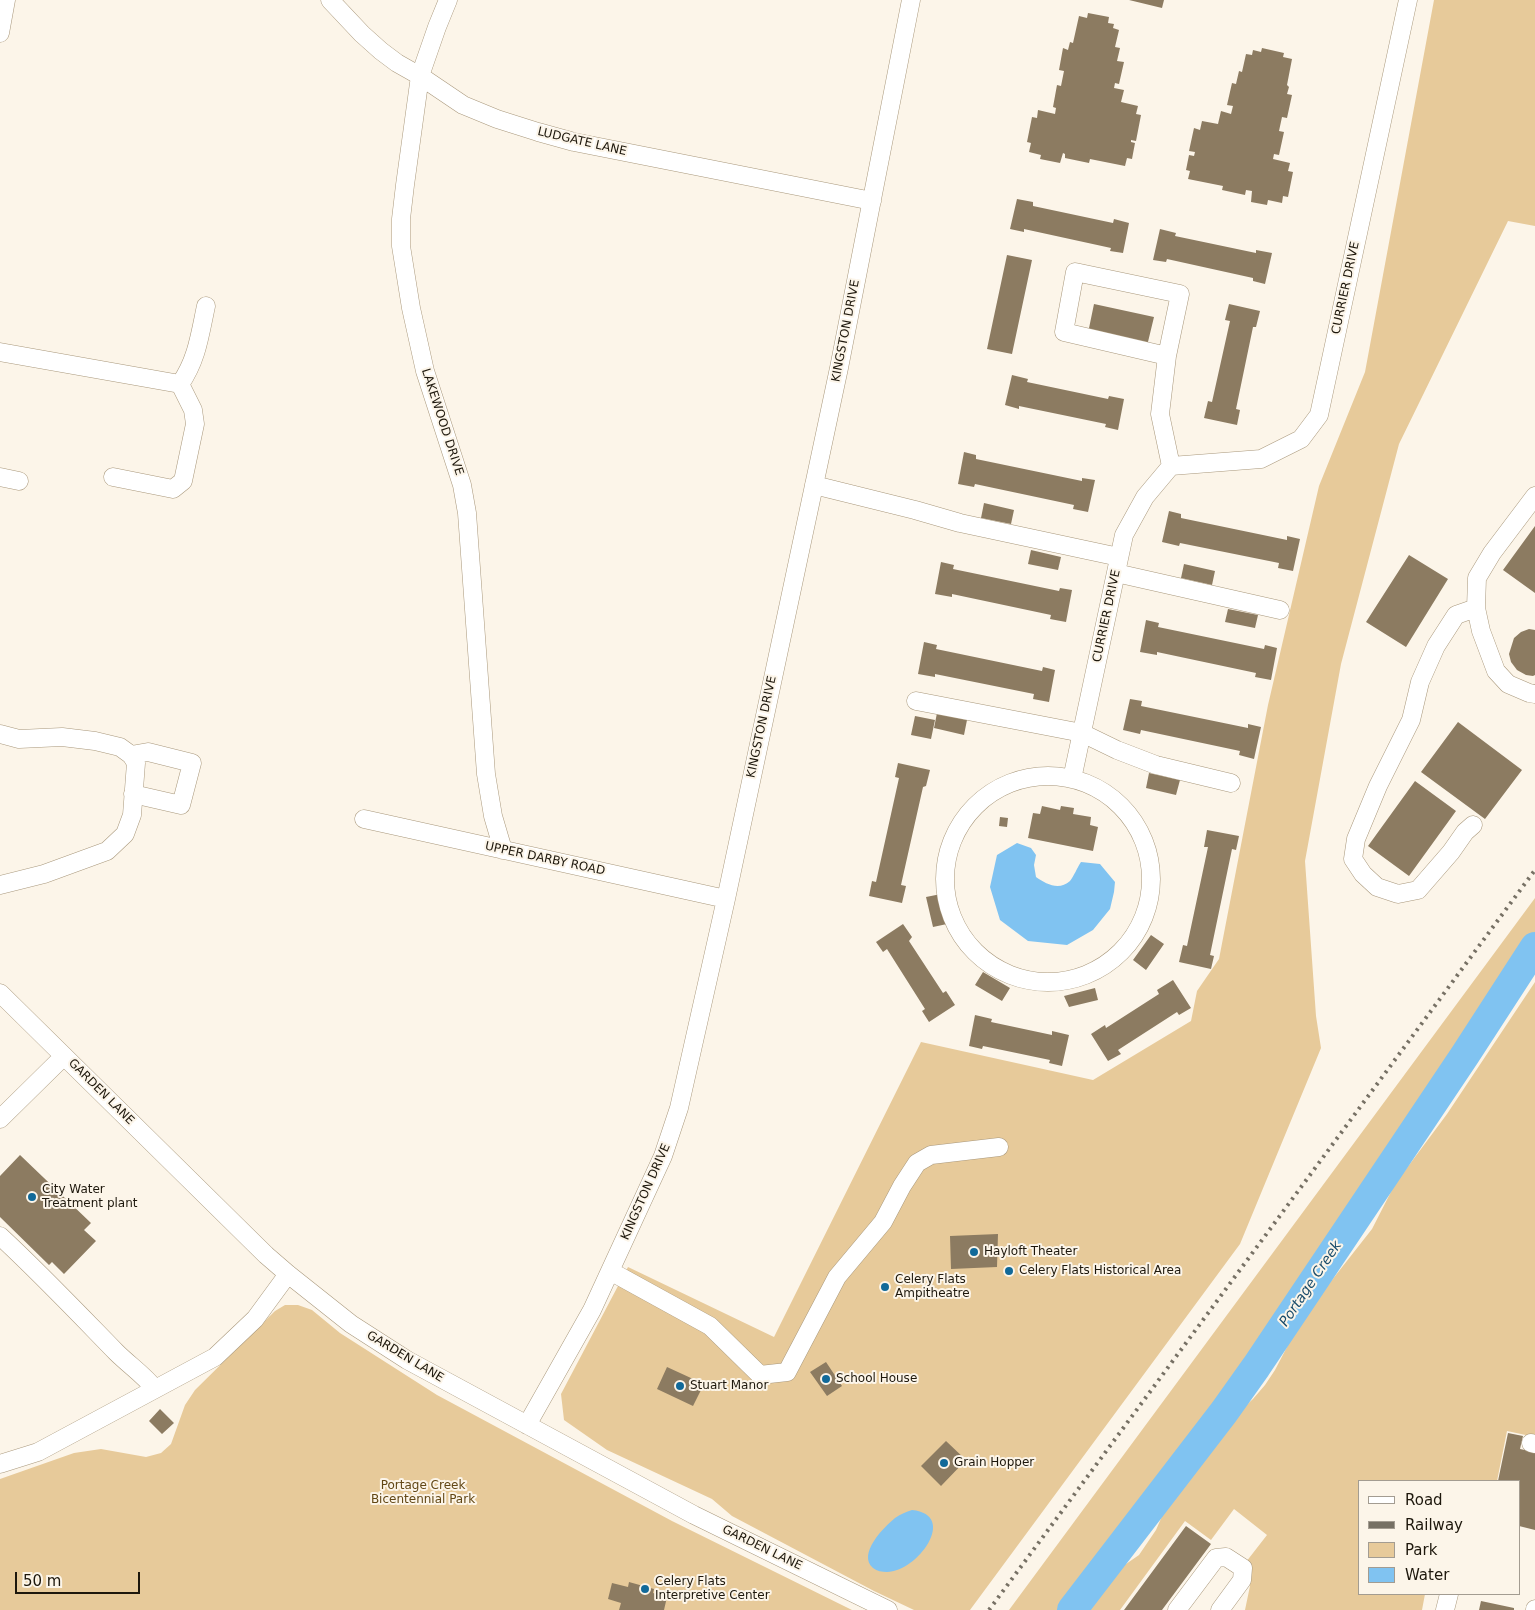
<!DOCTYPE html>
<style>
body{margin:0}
#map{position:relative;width:1535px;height:1610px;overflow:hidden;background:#fcf5e9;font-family:"DejaVu Sans",sans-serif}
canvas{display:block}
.legend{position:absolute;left:1358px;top:1480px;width:162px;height:115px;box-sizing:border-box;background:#fcf5e9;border:1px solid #a39c91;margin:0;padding:6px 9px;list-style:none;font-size:15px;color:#1d170c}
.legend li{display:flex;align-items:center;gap:10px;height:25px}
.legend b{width:25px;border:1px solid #a39c91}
.scale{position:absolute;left:15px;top:1572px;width:125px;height:22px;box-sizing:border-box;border:2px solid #1d170c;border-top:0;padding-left:6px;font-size:15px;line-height:18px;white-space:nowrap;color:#1d170c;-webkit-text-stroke:4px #fcf5e9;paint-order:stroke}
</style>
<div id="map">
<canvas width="1535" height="1610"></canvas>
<ul class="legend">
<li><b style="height:6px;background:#fff"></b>Road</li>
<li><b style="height:6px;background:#767064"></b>Railway</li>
<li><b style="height:14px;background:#e7ca9a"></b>Park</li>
<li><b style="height:14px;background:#80c3f1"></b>Water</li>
</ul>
<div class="scale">50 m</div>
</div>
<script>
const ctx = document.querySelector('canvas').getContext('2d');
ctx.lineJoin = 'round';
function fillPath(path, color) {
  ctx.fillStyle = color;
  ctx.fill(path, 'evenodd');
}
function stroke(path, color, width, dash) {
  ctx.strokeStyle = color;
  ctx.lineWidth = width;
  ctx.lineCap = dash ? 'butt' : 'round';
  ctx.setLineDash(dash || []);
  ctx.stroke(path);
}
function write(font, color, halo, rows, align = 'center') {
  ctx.font = font + ' "DejaVu Sans",sans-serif';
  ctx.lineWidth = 4;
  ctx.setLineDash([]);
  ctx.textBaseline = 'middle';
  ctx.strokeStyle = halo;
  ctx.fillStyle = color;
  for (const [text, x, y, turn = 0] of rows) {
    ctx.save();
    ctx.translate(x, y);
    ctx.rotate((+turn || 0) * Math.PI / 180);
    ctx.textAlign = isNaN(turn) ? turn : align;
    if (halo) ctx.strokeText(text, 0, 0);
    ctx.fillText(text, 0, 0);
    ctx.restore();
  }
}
fillPath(new Path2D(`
 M1434,0H1535V226L1508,221L1399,444L1341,664L1305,861L1316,1016L1321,1048L1240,1244L970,1610H914L874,1591L732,1516L712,1499L607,1450L564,1420L561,1394L628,1267L774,1337L921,1042L1093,1080L1191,1021L1197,991L1219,959L1268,705L1319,486L1365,372Z
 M1535,898V933L1425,1101L1345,1217L1247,1367L1059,1610H1009Z
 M1535,982V1437L1507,1431L1497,1481H1359V1594H1425L1422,1610H1245L1250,1586L1246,1562L1267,1535L1234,1509L1211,1540L1185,1521L1120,1610H1083L1113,1573L1139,1555L1156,1530L1173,1491L1182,1477L1231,1419L1253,1399L1265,1385L1275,1370L1299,1324L1310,1308L1372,1229L1395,1184L1447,1114Z
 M285,1305H298L312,1310L340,1333L437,1395L672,1521L852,1610H0V1479L74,1453L101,1449L146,1457L161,1453L171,1444L185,1405L195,1390L275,1311Z`), '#e7ca9a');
fillPath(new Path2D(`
 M1017,843L1031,848L1036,855L1034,865L1036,877C1046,884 1059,891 1070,881C1074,876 1077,868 1081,862L1100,864L1115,882L1114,892L1110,909L1093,930L1067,945L1028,941L1000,920L990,887L997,855Z
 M912,1510C959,1515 917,1572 887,1572C882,1572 877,1571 873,1568C857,1554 884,1527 895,1518C901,1514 906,1512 912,1510Z`), '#80c3f1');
stroke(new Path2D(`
 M1072,1610L1224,1412L1256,1367L1465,1055L1535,947`), '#80c3f1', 30);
fillPath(new Path2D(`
 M1129,0H1164L1162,8Z
 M1088,13L1109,17L1108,23L1114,24L1113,28L1119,30L1115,47L1120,48L1117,61L1124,62L1119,84L1115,83L1114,88L1124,90L1121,102L1138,106L1136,114L1141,115L1136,141L1131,140V142L1135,143L1132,159L1127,158L1125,166L1090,159L1089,163L1065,158V154L1063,153L1060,163L1040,159L1041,155L1029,152L1031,143L1027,142L1032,117L1037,118L1038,110L1055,114L1056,108L1053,107L1057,85L1061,86L1064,71L1059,70L1063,48L1068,50L1070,42L1073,43L1079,16L1087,18Z
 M1262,48L1284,53L1283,57L1292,59L1287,85L1289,87L1287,94L1292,95L1287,118L1282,117L1279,131L1284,132L1279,155L1274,154L1273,159L1290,163L1288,171L1293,172L1288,197L1283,196L1282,203L1268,200L1267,205L1251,202L1252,191L1246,190L1245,195L1222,190L1223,186L1188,179L1190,171L1186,170L1189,155L1194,156L1195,152L1189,151L1194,128L1200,130L1202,121L1218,124L1221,111L1231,114L1233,106L1227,105L1232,83L1236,84L1239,71L1242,72L1246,54L1252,55L1253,50L1261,52Z
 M1017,199L1033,202V206L1113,223L1114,219L1129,223L1123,253L1110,251L1111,248L1024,229V232L1010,229Z
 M1160,229L1176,233L1175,236L1256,253V250L1272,253L1265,284L1253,281V278L1167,259L1166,262L1153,260Z
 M1007,255L1032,260L1012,354L987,349Z
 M1094,304L1154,317L1147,346L1088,333Z
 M1229,304L1260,311L1256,327H1253L1236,409L1240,410L1237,425L1204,418L1208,401L1212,402L1230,321L1225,320Z
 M1012,375L1028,379L1027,382L1108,399L1109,396L1124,399L1118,430L1105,427L1106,424L1019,406V409L1005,405Z
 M964,452L976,455V459L1082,481V478L1095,480L1088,512L1073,509L1074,505L975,484L974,487L958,484Z
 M984,503L1014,510L1011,524L981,518Z
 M1169,511L1181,514V518L1287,540V536L1300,539L1293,571L1278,568L1279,563L1180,543L1179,546L1162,542Z
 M1535,526V593L1503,570Z
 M1031,550L1061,557L1058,570L1028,564Z
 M1409,555L1448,579L1406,647L1366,622Z
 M941,562L954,565L953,569L1059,591L1060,588L1072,590L1066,622L1050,619L1051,615L952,594V597L935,594Z
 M1184,564L1215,571L1212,585L1181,578Z
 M1228,609L1258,615L1255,628L1225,622Z
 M1146,620L1159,623L1158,627L1264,649L1265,645L1277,648L1271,680L1255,677L1256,673L1157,652V655L1140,652Z
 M1529,629L1535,630V675L1533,676L1526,675L1517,670L1511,662L1509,654L1514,638L1521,632Z
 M924,642L937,645L936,649L1042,671L1043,667L1055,670L1049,702L1033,699L1034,694L935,674V677L918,674Z
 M1130,699L1142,701L1141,706L1248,728V724L1261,727L1254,759L1239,755L1240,751L1141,730L1140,734L1123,730Z
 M937,713L967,720L964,735L934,728Z
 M915,716L935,720L931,739L911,735Z
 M1458,722L1522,770L1485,819L1421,772Z
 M898,763L930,770L926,786L923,787L901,885L906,886L902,903L869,896L872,881L876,882L899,778L895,777Z
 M1149,773L1180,780L1176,795L1146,788Z
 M1415,781L1456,811L1409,876L1368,846Z
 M1042,806L1060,810L1061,806L1074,808L1073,814L1091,817L1090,825L1098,827L1093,851L1028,838L1033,813L1040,814Z
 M1000,817L1008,818L1007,827L999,826Z
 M1207,830L1239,836L1236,850L1232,849L1210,955L1214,956L1211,969L1179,962L1183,945L1187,946L1208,847H1204Z
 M941,894L947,924L933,927L926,897Z
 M903,924L912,937L909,941L943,993L946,991L955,1005L929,1022L922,1011L925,1009L887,949L883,952L876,942Z
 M1151,935L1164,944L1146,970L1133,960Z
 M983,972L1010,988L1002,1001L975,985Z
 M1173,980L1191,1008L1179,1015L1177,1012L1118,1050L1121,1054L1108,1061L1091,1034L1105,1025L1106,1028L1159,994L1157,990Z
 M1095,988L1098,1000L1069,1007L1064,996Z
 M975,1015L992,1019L991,1022L1052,1035V1031L1069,1035L1062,1066L1049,1063L1050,1060L983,1046L982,1049L969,1046Z
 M20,1155L91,1223L84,1230L96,1241L64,1274L52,1262L49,1265L0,1217V1176Z
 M998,1234L997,1267L951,1269L950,1236Z
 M826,1362L842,1386L827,1396L810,1372Z
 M667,1367L704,1384L693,1406L657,1389Z
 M160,1409L174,1423L162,1434L149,1421Z
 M1508,1433L1523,1436L1520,1449L1535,1452V1530L1519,1526V1481H1498Z
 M946,1441L966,1460L941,1486L921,1466Z
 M1186,1526L1211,1544L1162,1610H1124Z
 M629,1582L654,1589L653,1593L667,1597L664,1610H619L621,1603L608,1599L612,1583L628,1587Z
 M1481,1601L1514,1608V1610H1479Z`), '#8c7b61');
const minor = new Path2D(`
 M330,0L362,34L381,51L397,63L420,76L463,105L497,119L538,132L574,142L872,201
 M448,0L437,27L420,76L405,185L401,219V246L411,308L425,371L462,485L467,513L486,774L493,816L503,850
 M0,33L6,0
 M0,352L180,384L193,410L195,424L183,481L173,489L113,477
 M1167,356L1064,332L1075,272L1180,294L1167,356L1160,414L1171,466
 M180,384C197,360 200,334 206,306
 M0,477L19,481
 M814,485L915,510L960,523L1119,557
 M1535,496L1492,553L1477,578L1476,608L1481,631L1496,671L1508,684L1529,693L1535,694
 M1116,573L1280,610
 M916,701L1082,733L1117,750L1156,765L1231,783
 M0,734L19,739L62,737L95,741L120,747L131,755L136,763L132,815L125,834L107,851L44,874L0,885
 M131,755L148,752L192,763L181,805L133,794
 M945 879a103 103 0 1 1 206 0a103 103 0 1 1-206 0Z
 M1072,779L1124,535L1145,497L1171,466L1261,459L1301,439L1319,415L1408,0
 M364,819L726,899
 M1473,825L1465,832L1451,852L1418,890L1398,894L1377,887L1363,874L1353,859L1356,839L1378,786L1411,720L1420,682L1436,646L1456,615L1476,608
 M0,993L266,1255L288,1274L351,1324L407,1360L694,1515L888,1610
 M0,1119L64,1056
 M0,1236C40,1273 78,1313 116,1352C129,1365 144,1375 155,1389
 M610,1271L710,1326L760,1375L787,1372L837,1277L883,1222L902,1186L917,1163L931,1155L999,1147
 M527,1425L592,1310L663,1156L679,1108L726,899L839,368L911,0
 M1531,1443L1535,1444
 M0,1464L38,1452L215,1357L255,1319L288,1274
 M1177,1610L1216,1558L1226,1557L1243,1568L1242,1580L1220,1610
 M1445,1610L1449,1594
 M1535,1610V1609`);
stroke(minor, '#a9987c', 19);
stroke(minor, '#fff', 18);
stroke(new Path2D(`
 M989,1610L1535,870`), '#767064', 4, [2.5, 5]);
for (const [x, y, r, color] of [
 [32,1197,5,"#116999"],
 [974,1252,5,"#116999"],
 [1009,1271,5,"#116999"],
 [885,1287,5,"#116999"],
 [826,1379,5,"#116999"],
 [680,1386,5,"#116999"],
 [944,1463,5,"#116999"],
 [645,1589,5,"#116999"]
]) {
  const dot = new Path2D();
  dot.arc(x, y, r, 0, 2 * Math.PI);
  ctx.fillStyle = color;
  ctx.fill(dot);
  stroke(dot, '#fcf5e9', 2);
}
write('12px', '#1d170c', '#fcf5e9', [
 ["LUDGATE LANE",582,142,13],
 ["CURRIER DRIVE",1346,288,-78],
 ["KINGSTON DRIVE",846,331,-79],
 ["LAKEWOOD DRIVE",442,422,72],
 ["CURRIER DRIVE",1107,616,-78],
 ["KINGSTON DRIVE",762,727,-78],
 ["UPPER DARBY ROAD",545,859,12],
 ["GARDEN LANE",101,1092,45],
 ["KINGSTON DRIVE",646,1192,-66],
 ["GARDEN LANE",405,1357,31],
 ["GARDEN LANE",762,1548,26]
]);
write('12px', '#1d170c', '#fcf5e9', [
 ["City Water",42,1190],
 ["Treatment plant",42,1204],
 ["Hayloft Theater",984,1252],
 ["Celery Flats Historical Area",1019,1271],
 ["Celery Flats",895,1280],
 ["Ampitheatre",895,1294],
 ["School House",836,1379],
 ["Stuart Manor",690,1386],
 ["Grain Hopper",954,1463],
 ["Celery Flats",655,1582],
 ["Interpretive Center",655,1596]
], 'left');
write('12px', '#624715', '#fcf5e9', [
 ["Portage Creek",423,1486],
 ["Bicentennial Park",423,1500]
]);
write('italic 14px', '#1a4d6c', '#fcf5e9', [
 ["Portage Creek",1311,1284,-56]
]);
</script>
